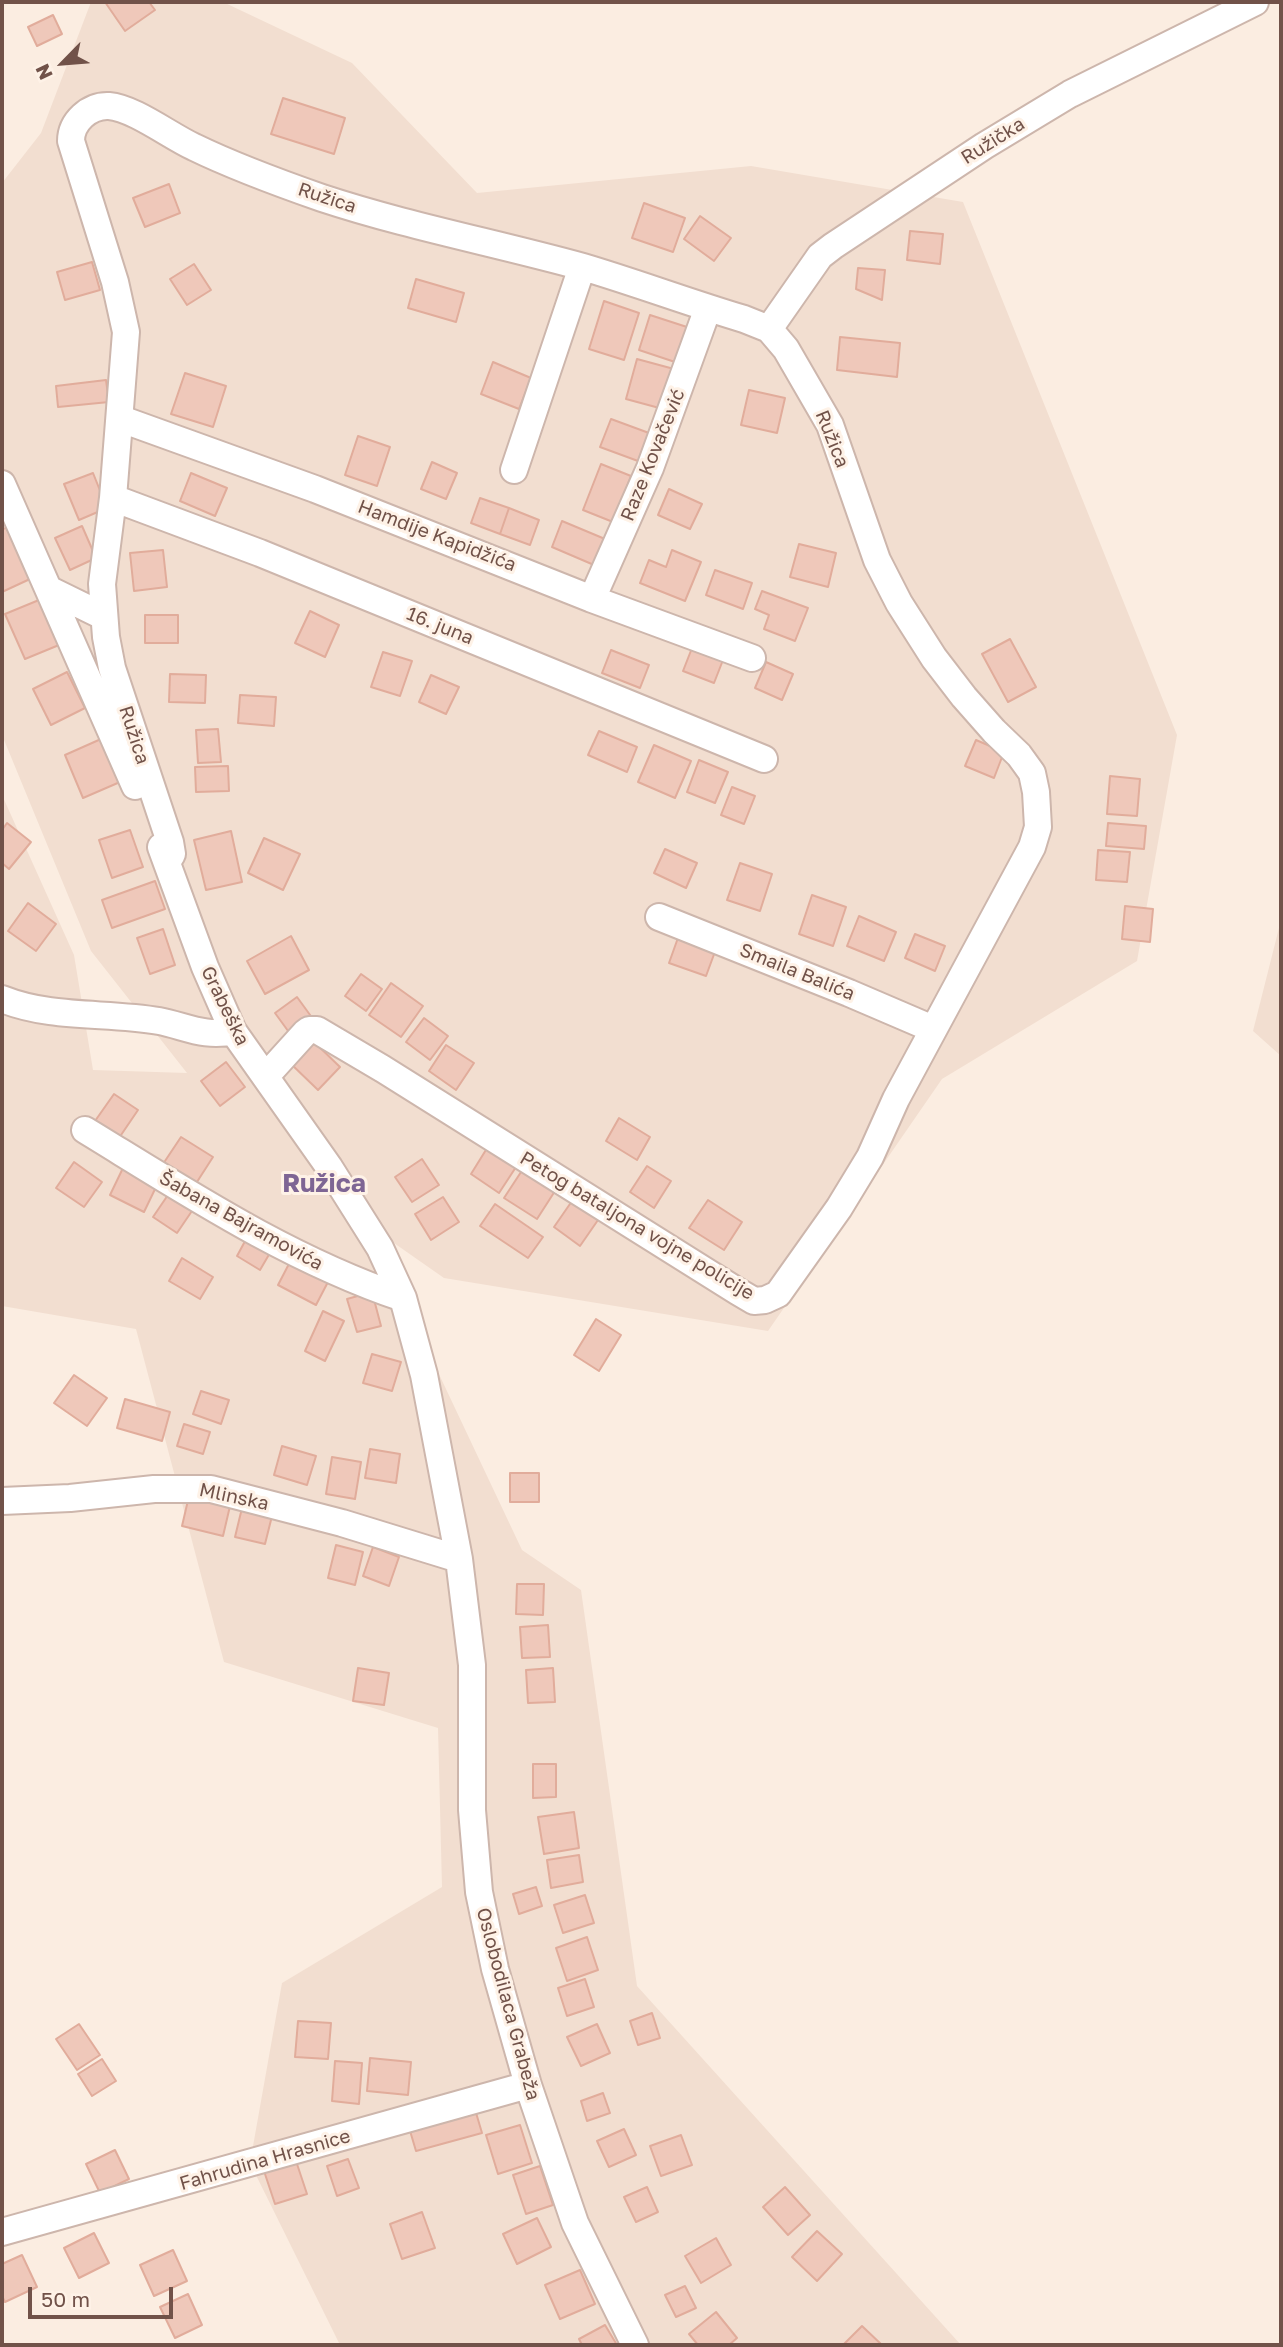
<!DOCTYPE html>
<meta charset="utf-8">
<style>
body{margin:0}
#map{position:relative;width:1283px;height:2347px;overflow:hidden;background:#fbede1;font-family:"Golos Text",sans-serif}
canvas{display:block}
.frame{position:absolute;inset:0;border:4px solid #715249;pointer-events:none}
.north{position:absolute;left:28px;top:28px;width:70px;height:70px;-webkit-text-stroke:5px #fef2e7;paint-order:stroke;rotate:245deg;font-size:19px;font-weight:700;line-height:28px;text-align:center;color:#715249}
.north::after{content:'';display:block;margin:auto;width:24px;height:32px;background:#715249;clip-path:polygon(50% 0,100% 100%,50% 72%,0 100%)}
.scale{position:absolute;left:28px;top:2287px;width:145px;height:32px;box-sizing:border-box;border:4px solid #715249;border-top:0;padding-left:9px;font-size:21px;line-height:24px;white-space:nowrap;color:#715249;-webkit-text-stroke:5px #fef2e7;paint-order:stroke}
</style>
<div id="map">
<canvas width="1283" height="2347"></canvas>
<div class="frame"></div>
<div class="north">N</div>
<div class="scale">50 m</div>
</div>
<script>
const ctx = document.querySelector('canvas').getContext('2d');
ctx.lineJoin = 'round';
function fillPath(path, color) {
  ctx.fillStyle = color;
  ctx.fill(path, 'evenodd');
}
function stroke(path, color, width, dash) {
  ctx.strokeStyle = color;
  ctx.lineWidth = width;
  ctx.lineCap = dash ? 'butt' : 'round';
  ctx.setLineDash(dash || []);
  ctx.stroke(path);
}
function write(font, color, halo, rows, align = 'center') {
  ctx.font = font + ' "Golos Text",sans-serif';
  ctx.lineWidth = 6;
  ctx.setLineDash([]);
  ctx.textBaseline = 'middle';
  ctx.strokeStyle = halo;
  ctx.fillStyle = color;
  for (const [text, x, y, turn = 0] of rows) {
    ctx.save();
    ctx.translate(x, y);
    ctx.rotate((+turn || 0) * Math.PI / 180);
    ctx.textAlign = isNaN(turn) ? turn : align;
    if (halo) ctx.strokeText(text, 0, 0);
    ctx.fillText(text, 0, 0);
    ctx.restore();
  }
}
fillPath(new Path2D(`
 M91,2H223L352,63L477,193L751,166L963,202L1177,735L1137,961L942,1079L768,1331L444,1278L351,1213L403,1298L522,1550L581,1590L637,1986L961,2345H340L250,2163L282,1983L442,1887L438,1728L224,1662L136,1329L2,1306V795L74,955L93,1070L187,1073L91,951L2,735V183L41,133Z
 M1281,920V1056L1253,1031Z`), '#f2ded0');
const building = new Path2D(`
 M105,2H149L155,10L125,31Z
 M53,15L62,34L37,46L28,27Z
 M283,98L345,118L334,154L271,134Z
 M169,184L180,213L145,227L133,198Z
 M644,203L685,218L673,252L632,238Z
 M700,216L731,238L714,261L684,239Z
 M910,231L943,234L940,264L907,260Z
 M92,262L100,290L65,300L57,272Z
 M194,264L211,290L187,305L170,279Z
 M858,268L885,270L882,300L856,289Z
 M416,279L464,293L456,322L408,308Z
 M604,301L639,313L624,360L589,349Z
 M650,315L690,328L678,363L639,350Z
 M840,337L900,343L897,377L837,370Z
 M637,359L674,369L663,409L626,399Z
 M493,362L531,378L519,409L481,394Z
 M185,373L226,386L213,427L171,414Z
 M106,380L109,402L58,407L56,386Z
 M749,390L785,398L777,433L741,425Z
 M611,419L649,433L638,461L600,447Z
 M358,436L390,447L377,486L345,475Z
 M432,462L457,473L446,499L421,489Z
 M601,464L631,476L613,522L583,510Z
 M93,473L107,508L79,520L64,484Z
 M191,473L227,488L215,516L180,501Z
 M669,489L702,504L690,529L658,515Z
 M480,498L509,508L500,534L471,523Z
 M509,508L539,520L530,545L500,534Z
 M562,521L605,539L594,565L552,547Z
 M82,526L96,558L70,570L55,538Z
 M7,527L30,579L2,592V530Z
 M799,544L836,553L828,587L790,577Z
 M163,550L167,587L134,591L130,553Z
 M672,550L701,562L685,601L640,583L649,560L666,567Z
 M715,570L752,583L743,609L706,595Z
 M762,591L808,608L795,641L764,629L769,615L755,609Z
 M39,600L59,645L25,659L5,614Z
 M310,611L339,625L325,657L295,643Z
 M145,615H178V643H145Z
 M1010,639L1036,687L1008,702L982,654Z
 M692,648L723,660L714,683L683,671Z
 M611,650L649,665L640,688L602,673Z
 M383,652L412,661L400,696L371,687Z
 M766,662L793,674L782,700L755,688Z
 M67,672L85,708L51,725L33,689Z
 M170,674L206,675L205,703L169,702Z
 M431,675L459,687L446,714L419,702Z
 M240,695L276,697L274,726L238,723Z
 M218,729L221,762L198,763L196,730Z
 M599,731L637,747L627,772L588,755Z
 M101,739L120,782L83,798L65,755Z
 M976,740L1004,752L994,778L965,766Z
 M654,745L691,761L675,798L638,782Z
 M699,760L728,772L715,803L687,792Z
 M228,766L229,791L196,792L195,767Z
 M1110,776L1140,779L1137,816L1107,814Z
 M732,787L755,796L744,824L721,815Z
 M7,823L31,842L9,869L2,863V830Z
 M1108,823L1146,826L1144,849L1106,846Z
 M130,830L143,867L112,878L99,840Z
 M231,831L242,882L206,890L194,840Z
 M264,838L300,854L283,890L248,873Z
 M665,849L697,863L686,888L654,873Z
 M1098,850L1130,852L1127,882L1096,880Z
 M740,863L772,874L760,911L727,900Z
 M155,881L165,909L112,928L102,900Z
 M812,895L846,907L833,946L799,934Z
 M28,903L56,924L36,951L8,931Z
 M1125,906L1153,909L1150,942L1122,939Z
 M859,916L896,932L884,961L847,946Z
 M163,929L175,965L150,974L137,938Z
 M915,934L945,946L935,971L905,958Z
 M679,935L716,949L706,976L669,963Z
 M291,936L309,970L265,994L247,961Z
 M361,974L382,989L366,1011L345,996Z
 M391,983L423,1006L401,1037L369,1015Z
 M297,997L313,1019L291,1035L275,1013Z
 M424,1018L448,1036L430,1060L406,1042Z
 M311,1039L340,1067L318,1090L289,1062Z
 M446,1045L474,1063L456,1090L429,1071Z
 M226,1062L245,1087L220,1106L201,1081Z
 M114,1094L138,1110L119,1138L95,1121Z
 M619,1118L650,1137L637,1160L606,1141Z
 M181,1137L213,1157L195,1185L163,1164Z
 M489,1145L518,1164L499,1193L471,1174Z
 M422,1159L439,1185L412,1202L395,1177Z
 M74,1162L102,1182L84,1207L56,1188Z
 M647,1166L671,1181L654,1208L630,1192Z
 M123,1168L157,1185L144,1212L110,1195Z
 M523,1169L555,1191L537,1219L504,1198Z
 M172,1189L196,1205L177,1233L153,1217Z
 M443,1197L459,1222L431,1240L415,1214Z
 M708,1200L742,1222L724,1250L689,1228Z
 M572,1201L598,1220L580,1246L554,1227Z
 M495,1204L543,1237L528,1258L480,1226Z
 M250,1232L274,1246L260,1270L237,1256Z
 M182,1258L213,1277L200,1299L169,1281Z
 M291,1260L329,1280L316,1305L278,1285Z
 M372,1292L381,1326L357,1332L347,1299Z
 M323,1311L344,1321L325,1361L305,1351Z
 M596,1319L621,1335L599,1371L574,1355Z
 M372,1354L401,1362L392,1391L363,1383Z
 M74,1375L107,1398L87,1426L54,1403Z
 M201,1391L229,1400L221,1424L193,1414Z
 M125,1399L170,1412L162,1441L117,1428Z
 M184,1424L210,1432L203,1454L177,1446Z
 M282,1446L316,1456L307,1485L274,1475Z
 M370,1449L400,1454L396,1483L365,1478Z
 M332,1457L361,1462L355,1499L326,1494Z
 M510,1473H539V1502H510Z
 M189,1496L230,1506L223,1536L182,1526Z
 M242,1508L272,1516L265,1544L235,1537Z
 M336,1545L363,1552L355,1585L328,1578Z
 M373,1547L399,1557L389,1586L363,1576Z
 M517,1584H544L543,1615L516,1614Z
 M548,1625L550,1657L522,1658L520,1627Z
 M358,1668L389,1673L384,1705L353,1701Z
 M553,1668L555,1702L528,1703L526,1670Z
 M533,1764H556V1797L533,1798Z
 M574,1812L579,1848L544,1854L538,1817Z
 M579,1855L583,1882L551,1888L547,1860Z
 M536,1887L542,1906L519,1914L513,1894Z
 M585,1895L594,1923L563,1933L554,1905Z
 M587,1937L598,1970L567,1981L556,1948Z
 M585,1979L594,2007L567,2016L558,1988Z
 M652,2013L660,2038L638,2045L630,2021Z
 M298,2021L331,2023L328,2059L295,2057Z
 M79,2024L100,2055L77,2070L56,2039Z
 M597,2024L610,2053L581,2066L567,2037Z
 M370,2058L411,2062L408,2095L367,2091Z
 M102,2059L116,2081L92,2096L78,2074Z
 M335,2061L362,2063L359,2104L332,2101Z
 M603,2093L610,2113L587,2121L581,2101Z
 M474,2106L482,2133L416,2151L408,2124Z
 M520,2125L532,2163L498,2174L486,2135Z
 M624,2129L636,2155L609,2167L597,2141Z
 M681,2135L692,2165L661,2176L650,2146Z
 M115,2150L129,2179L100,2193L86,2164Z
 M348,2159L359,2188L337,2196L327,2166Z
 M296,2161L307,2194L275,2204L264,2171Z
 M540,2166L553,2205L526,2214L513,2175Z
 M647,2187L658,2212L636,2222L624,2197Z
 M785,2187L810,2215L788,2235L763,2207Z
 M422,2212L435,2248L402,2259L390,2224Z
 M537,2218L551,2247L517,2264L503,2234Z
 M817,2231L842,2254L817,2281L792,2257Z
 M94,2233L109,2263L79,2278L64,2248Z
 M716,2238L731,2265L701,2283L685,2256Z
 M173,2250L187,2281L154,2296L140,2265Z
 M22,2255L37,2287L5,2302L2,2296V2264Z
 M580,2270L595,2304L560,2319L545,2285Z
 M685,2286L696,2308L676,2317L665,2295Z
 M188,2294L202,2325L175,2338L160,2307Z
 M716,2312L737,2338L729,2345H698L689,2334Z
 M605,2325L617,2345H582L579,2339Z
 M862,2326L882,2345H843Z`);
fillPath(building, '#efc8ba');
stroke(building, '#e1ac9b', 2);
const minor = new Path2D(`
 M769,329L820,256L833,246L984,146L1070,94L1255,2
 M121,419L315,489L592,599L752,658
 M514,470L582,267
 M2,484L135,786
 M113,498L260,553L764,759
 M50,590L103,616
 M592,599L650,468L708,308
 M161,847L205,967L233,1031L329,1167L380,1248L403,1298L424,1375L459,1559L472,1665V1810L479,1892L495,1969L528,2085L575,2223L635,2345
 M167,862L172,854L170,842L112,668L106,637L102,584L113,498L126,332L115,282L71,141C71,122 89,105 109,106C134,108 170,136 194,147C235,167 279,183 322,198C407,226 496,243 583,267C637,283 690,303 744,319L769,329L786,349L830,425L877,560L899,603L934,658L964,697L994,731L1019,755L1032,773L1036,792L1038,827L1032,847L896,1099L870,1157L839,1208L778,1294L765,1300L754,1301L737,1291L383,1069L317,1030H309L305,1033L266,1076
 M659,917L849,993L933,1029
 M2,999C52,1019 106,1012 159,1021C185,1026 206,1038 233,1031
 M85,1130C188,1193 288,1259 403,1298
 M2,1501L70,1498L154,1489H211L342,1523L459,1559
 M2,2232L528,2085`);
stroke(minor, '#cdb6ac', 30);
stroke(minor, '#fff', 26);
write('19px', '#715249', '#fef2e7', [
 ["Ružička",993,141,-32],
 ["Ružica",327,198,18],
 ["Ružica",832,439,68],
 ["Raze Kovačević",653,455,-68],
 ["Hamdije Kapidžića",437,536,21],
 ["16. juna",440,626,22],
 ["Ružica",134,735,72],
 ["Smaila Balića",797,972,22],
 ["Grabeška",225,1006,64],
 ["Šabana Bajramovića",241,1221,29],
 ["Petog bataljona vojne policije",637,1226,31],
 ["Mlinska",234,1497,12],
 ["Oslobodilaca Grabeža",508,2004,75],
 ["Fahrudina Hrasnice",265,2160,-16]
]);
write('bold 26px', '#7e6594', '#fef2e7', [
 ["Ružica",324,1184]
]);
</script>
